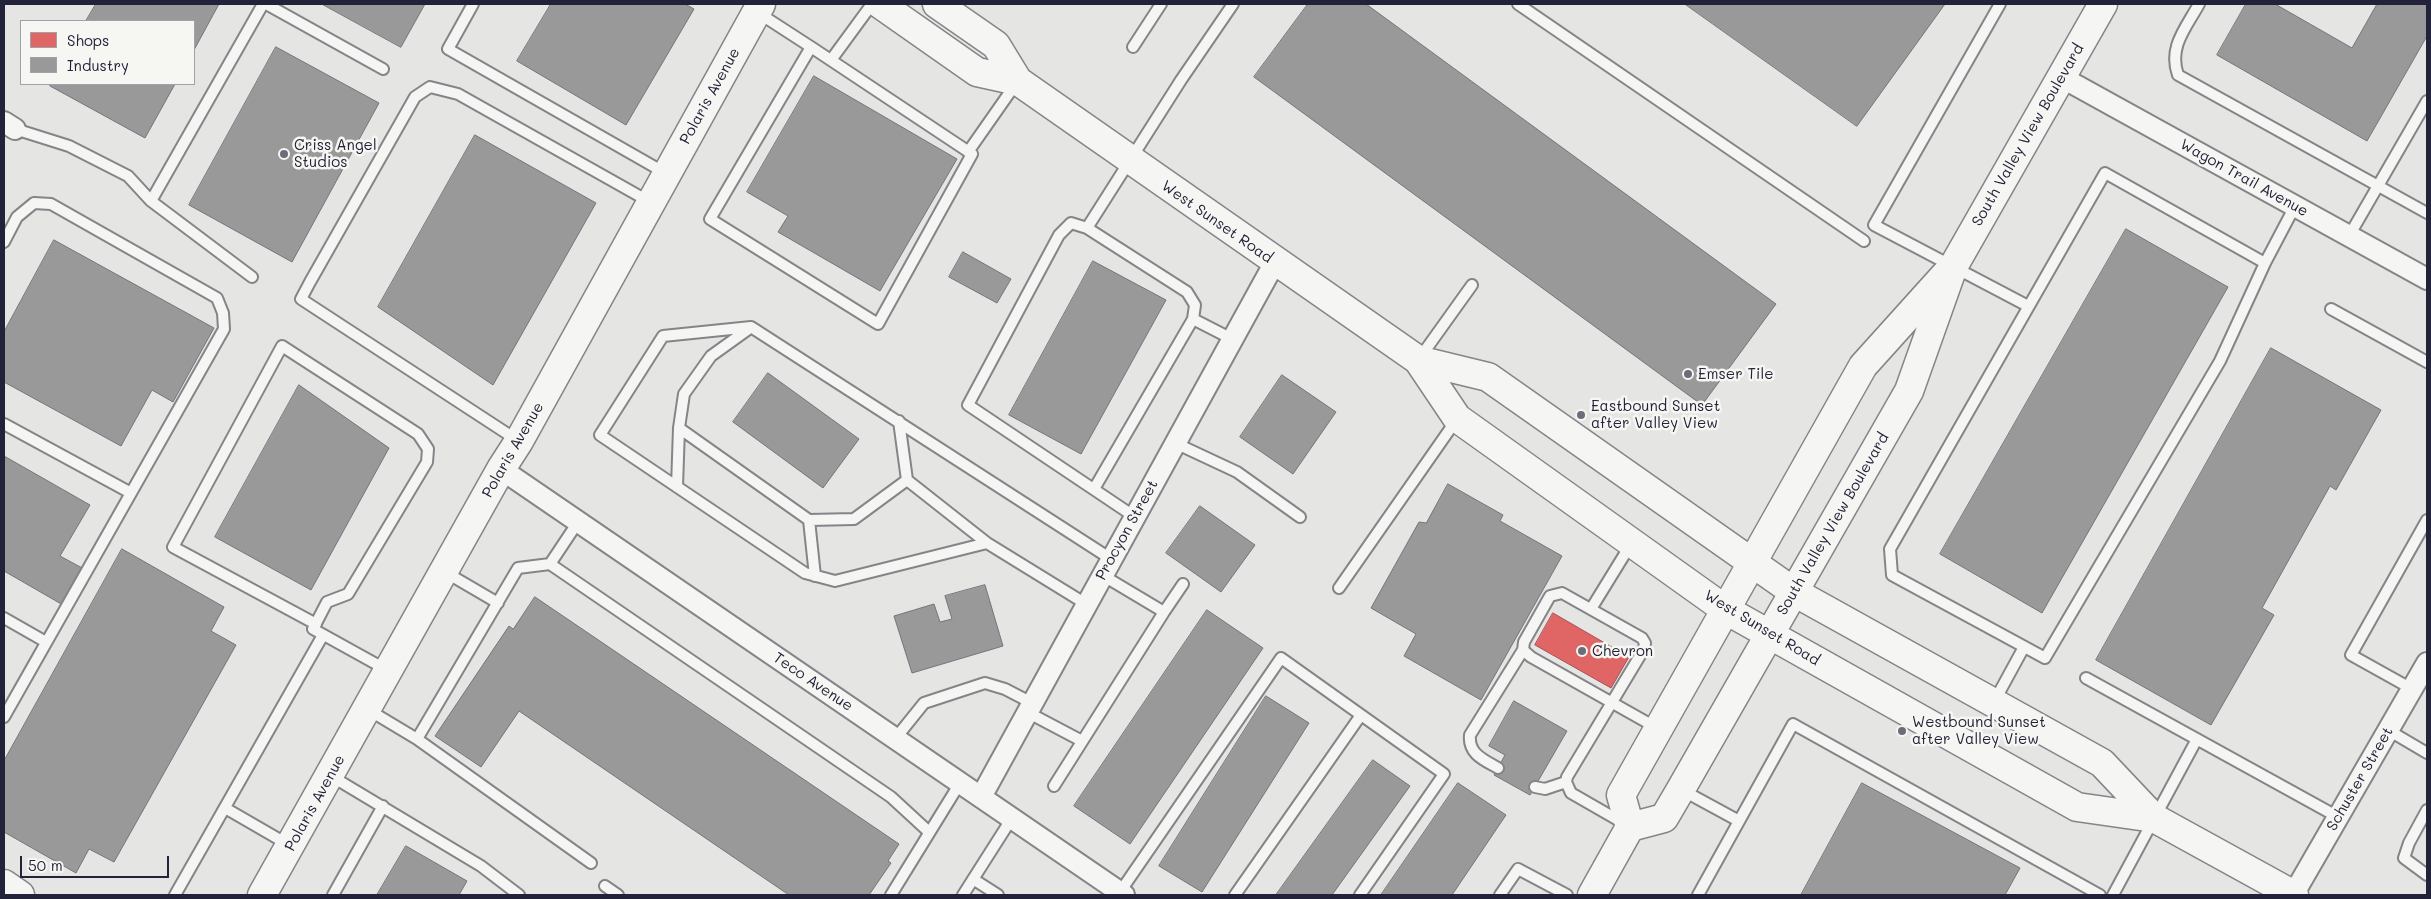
<!DOCTYPE html>
<style>
body{margin:0}
#map{position:relative;width:2431px;height:899px;overflow:hidden;background:#f5f5f3;font-family:Mali,sans-serif}
canvas{display:block}
.frame{position:absolute;inset:0;border:5px solid #22223b;pointer-events:none}
.legend{position:absolute;left:20px;top:20px;width:175px;height:65px;box-sizing:border-box;background:#f6f6f2;border:1px solid #a1a1a9;margin:0;padding:6px 9px;list-style:none;font-size:15px;color:#22223b}
.legend li{display:flex;align-items:center;gap:10px;height:25px}
.legend b{width:25px;border:1px solid #a1a1a9}
.scale{position:absolute;left:20px;top:856px;width:149px;height:22px;box-sizing:border-box;border:2px solid #22223b;border-top:0;padding-left:6px;font-size:15px;line-height:18px;white-space:nowrap;color:#22223b;-webkit-text-stroke:4px #f6f6f2;paint-order:stroke}
</style>
<div id="map">
<canvas width="2431" height="899"></canvas>
<div class="frame"></div>
<ul class="legend">
<li><b style="height:14px;background:#e06666"></b>Shops</li>
<li><b style="height:14px;background:#999"></b>Industry</li>
</ul>
<div class="scale">50 m</div>
</div>
<script>
const ctx = document.querySelector('canvas').getContext('2d');
ctx.lineJoin = 'round';
function fillPath(path, color) {
  ctx.fillStyle = color;
  ctx.fill(path, 'evenodd');
}
function stroke(path, color, width, dash) {
  ctx.strokeStyle = color;
  ctx.lineWidth = width;
  ctx.lineCap = dash ? 'butt' : 'round';
  ctx.setLineDash(dash || []);
  ctx.stroke(path);
}
function write(font, color, halo, rows, align = 'center') {
  ctx.font = font + ' Mali,sans-serif';
  ctx.lineWidth = 5;
  ctx.setLineDash([]);
  ctx.textBaseline = 'middle';
  ctx.strokeStyle = halo;
  ctx.fillStyle = color;
  for (const [text, x, y, turn = 0] of rows) {
    ctx.save();
    ctx.translate(x, y);
    ctx.rotate((+turn || 0) * Math.PI / 180);
    ctx.textAlign = isNaN(turn) ? turn : align;
    if (halo) ctx.strokeText(text, 0, 0);
    ctx.fillText(text, 0, 0);
    ctx.restore();
  }
}
fillPath(new Path2D(`
 M4,4H2427V895H4ZM21,21H194V84H21Z`), '#e5e5e4');
const shops = new Path2D(`
 M1553,613L1629,657L1611,688L1535,645Z`);
fillPath(shops, '#e06666');
stroke(shops, '#a75259', 1);
const industry = new Path2D(`
 M96,4H219L194,50V21H86Z
 M322,4H425L401,47Z
 M551,4H685L694,9L626,125L517,61Z
 M1308,4H1366L1776,304L1702,405L1254,77Z
 M1685,4H1945L1857,126Z
 M2246,4H2275L2352,48L2377,4H2427V36L2367,141L2217,55Z
 M276,47L379,103L292,262L189,205Z
 M814,76L957,159L880,291L778,232L788,216L747,192Z
 M51,84H175L145,138L50,86Z
 M475,135L596,203L493,385L378,307Z
 M2126,229L2228,287L2042,613L1940,554Z
 M54,240L214,328L173,402L152,390L121,446L4,382V332Z
 M963,252L1011,279L997,303L949,277Z
 M1093,261L1166,300L1081,454L1009,415Z
 M2271,348L2381,410L2336,490L2330,486L2262,608L2274,615L2211,725L2096,660Z
 M768,373L859,439L823,488L733,422Z
 M1282,375L1336,412L1293,474L1240,437Z
 M299,385L389,448L311,590L215,537Z
 M4,456L90,505L60,556L84,569L63,605L4,571Z
 M1448,484L1503,515L1500,521L1562,556L1481,700L1404,656L1416,634L1371,608L1419,522L1426,523Z
 M1200,506L1255,545L1221,592L1166,553Z
 M122,549L224,607L211,631L236,645L114,862L89,849L76,873L4,832V761Z
 M985,585L1003,646L912,673L894,616L934,604L940,622L952,619L945,596Z
 M535,597L899,844L888,861L891,863L869,895H789L519,711L481,767L435,736L509,626L513,629Z
 M1207,610L1263,648L1130,844L1074,806Z
 M1266,696L1309,723L1202,892L1159,866Z
 M1514,701L1567,731L1530,795L1494,775L1505,755L1489,746Z
 M1373,760L1410,786L1332,895H1276Z
 M1458,783L1506,815L1452,895H1381Z
 M1862,783L2020,868L2005,895H1801Z
 M406,846L467,881L459,895H377Z`);
fillPath(industry, '#999');
stroke(industry, '#75757d', 1);
const lane = new Path2D(`
 M266,4L383,69
 M473,4L448,49L667,174
 M1518,4L1864,241
 M2000,4L1874,225L2028,306
 M2199,4C2186,28 2168,47 2178,75L2427,213
 M757,12L811,47L710,219L878,324L972,154L811,47
 M1133,47L1161,4
 M831,60L872,4
 M15,129L69,146L128,176L151,201
 M968,152L1017,82
 M1087,228L1181,80L1233,4
 M2349,236L2427,101
 M4,242L17,217L34,203L51,204L217,298L223,313L224,329L4,717
 M2265,263L2105,173L1890,549L1892,575L2045,658L2220,361L2265,263L2295,206
 M252,277L151,201L263,4
 M2331,309L2427,362
 M750,328L711,356L684,394L679,428L809,520L854,519L907,480
 M1419,359L1472,285
 M899,421L907,480L987,543L1086,604
 M4,424L131,493
 M517,440L301,299L310,282L415,97L430,87L458,94L650,202
 M1175,443L1237,472L1300,517
 M677,487L679,428
 M1094,489L1193,319
 M1135,517L968,405L1059,235L1071,223L1087,228L1187,292L1195,305L1193,319L1232,339
 M809,520L815,576
 M578,522L550,564L891,797L929,832
 M987,543L835,581L805,573L600,435L663,336L751,327L1111,559
 M445,572L498,603
 M1339,588L1457,419
 M1591,609L1631,544
 M1164,612L1183,584
 M4,618L46,642
 M316,624L173,547L282,346L418,434L428,449L427,462L348,594L327,602L313,629L387,670
 M2086,678L2338,817
 M2412,689L2351,655L2427,520
 M1994,702L2024,647
 M367,709L417,739L518,568L550,564
 M1027,712L1082,741
 M2388,730L2427,753
 M417,739L591,863
 M895,739L924,703L985,683L1005,689L1032,703
 M1498,768C1484,760 1468,754 1470,735L1523,650
 M331,776L481,866L519,895
 M1054,786L1164,612L1102,575
 M1535,787L1545,789L1566,782
 M1682,790L1739,821
 M225,808L289,845
 M2427,810L2409,843L2404,858L2427,875
 M1625,824L1571,793L1566,782L1567,777L1644,649L1645,643L1642,638L1562,593L1550,596L1524,642L1523,650L1531,657L1657,728
 M973,879L998,895
 M605,886L618,895
 M1120,892L1281,658L1444,774L1360,895
 M175,895L323,635
 M333,895L383,806
 M891,895L960,783
 M963,895L1012,818
 M1235,895L1361,715
 M1500,895L1518,869L1567,895
 M1698,895L1793,724L2100,895
 M2113,895L2197,739`);
const street = new Path2D(`
 M2061,77L2427,279
 M4,122L15,129
 M501,469L1124,895
 M981,797L1275,262
 M2293,895L2427,663`);
const secondary = new Path2D(`
 M880,4L977,72L1018,81L1418,360L1488,377L1794,592L2102,763L2154,818L2294,895
 M937,4L996,45L1018,81
 M1418,360L1457,418L1726,610L2077,807L2154,818
 M1630,827L1664,818L1681,789L1909,391L1953,267L2103,4
 M4,884L20,895
 M262,895L501,469L519,441L761,4
 M1592,895L1630,827L1621,795L1863,366L1945,275`);
stroke(lane, '#858589', 14);
stroke(street, '#858589', 24);
stroke(secondary, '#858589', 31);
stroke(lane, '#f5f5f3', 10);
stroke(street, '#f5f5f3', 20);
stroke(secondary, '#f5f5f3', 28);
for (const [x, y, r, color] of [
 [284,154,5,"#6c6c7b"],
 [1688,374,5,"#6c6c7b"],
 [1581,415,5,"#6c6c7b"],
 [1582,651,5,"#6c6c7b"],
 [1902,731,5,"#6c6c7b"]
]) {
  const dot = new Path2D();
  dot.arc(x, y, r, 0, 2 * Math.PI);
  ctx.fillStyle = color;
  ctx.fill(dot);
  stroke(dot, '#f6f6f2', 2);
}
write('15px', '#22223b', '#f6f6f2', [
 ["Polaris Avenue",710,96,-61],
 ["South Valley View Boulevard",2028,135,-60],
 ["Wagon Trail Avenue",2244,178,29],
 ["West Sunset Road",1217,222,35],
 ["Polaris Avenue",513,450,-60],
 ["South Valley View Boulevard",1833,524,-60],
 ["Procyon Street",1127,530,-61],
 ["West Sunset Road",1762,628,31],
 ["Teco Avenue",813,682,34],
 ["Schuster Street",2360,779,-60],
 ["Polaris Avenue",315,803,-61]
]);
write('15px', '#22223b', '#f6f6f2', [
 ["Criss Angel",294,145],
 ["Studios",294,162],
 ["Emser Tile",1698,374],
 ["Eastbound Sunset",1591,406],
 ["after Valley View",1591,423],
 ["Chevron",1592,651],
 ["Westbound Sunset",1912,722],
 ["after Valley View",1912,739]
], 'left');
</script>
